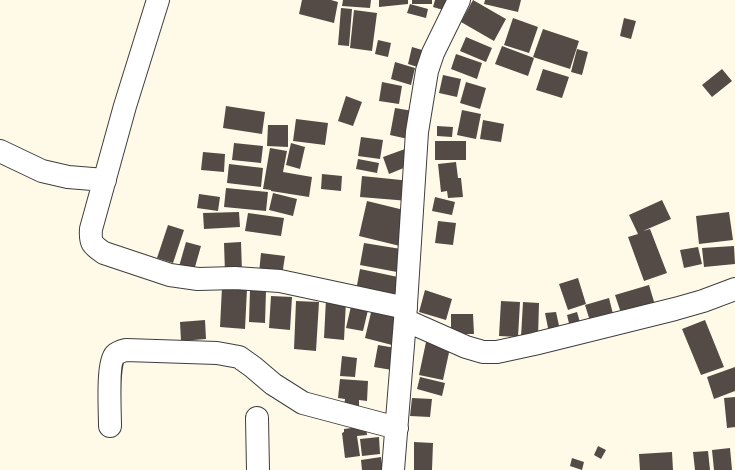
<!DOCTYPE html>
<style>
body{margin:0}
canvas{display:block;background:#fffae8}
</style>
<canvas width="735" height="470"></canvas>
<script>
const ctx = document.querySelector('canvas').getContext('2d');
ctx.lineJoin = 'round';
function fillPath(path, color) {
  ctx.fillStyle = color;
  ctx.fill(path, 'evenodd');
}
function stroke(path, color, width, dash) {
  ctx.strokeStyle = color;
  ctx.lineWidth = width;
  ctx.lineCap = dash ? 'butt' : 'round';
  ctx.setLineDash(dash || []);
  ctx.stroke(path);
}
fillPath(new Path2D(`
 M302,0H331L338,2L334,23L299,14Z
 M343,0H371L370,8L342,6Z
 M379,0H408V4L379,7Z
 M412,0H432V4H412Z
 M435,0H453L450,12L433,7Z
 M473,0L506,19L494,41L461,22Z
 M485,0H521L518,12L484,4Z
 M410,4L428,9L426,18L407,13Z
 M341,8L352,9L349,46L338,45Z
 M354,10L377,13L372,51L350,48Z
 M513,18L538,27L529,53L504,45Z
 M624,18L636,21L631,39L620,36Z
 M543,29L579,41L570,69L533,57Z
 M466,37L492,48L486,62L460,51Z
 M378,40L391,43L388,57L375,54Z
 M502,46L534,58L528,76L495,64Z
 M412,47L429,52L424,69L408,64Z
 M577,49L588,52L582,75L571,72Z
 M456,54L482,63L477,79L451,69Z
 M395,62L415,68L411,85L391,79Z
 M543,69L569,77L562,98L536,90Z
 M722,69L732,81L712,97L702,85Z
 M443,75L461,79L457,97L439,93Z
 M382,82L402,86L399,104L379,101Z
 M466,82L486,88L480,109L460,103Z
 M346,96L362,102L353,126L338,121Z
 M226,106L265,112L262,134L223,128Z
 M395,108L413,111L408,139L390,135Z
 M462,110L481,114L476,139L457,135Z
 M296,119L328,123L325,145L293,141Z
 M483,120L504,124L501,142L480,139Z
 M268,125H288V147L267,146Z
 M437,126L453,127L452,137L437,136Z
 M361,137L383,140L380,159L358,156Z
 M435,141H466V160H435Z
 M234,143L263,146L261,163L232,160Z
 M291,143L305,147L300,169L286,165Z
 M270,148L287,151L283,172L312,177L309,197L271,191V190L263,189Z
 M405,149L411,165L389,174L383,157Z
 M203,152L225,154L224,172L201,170Z
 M358,159L379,163L377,173L356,169Z
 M456,162L458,178H461L463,197L448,198L447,191L441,192L438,164Z
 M229,164L263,168L261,187L227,183Z
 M322,174L342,176L341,191L321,189Z
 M362,176L411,181L409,201L360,197Z
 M226,188L268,192L266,211L224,207Z
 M273,193L297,199L293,216L269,210Z
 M199,194L220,197L218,211L197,208Z
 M435,197L455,202L452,215L432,211Z
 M662,200L671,219L643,231L650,229L667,273L644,281L628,237L638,234L629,215Z
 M367,201L408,211L400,246L359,236Z
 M239,212L240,227L204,229L203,213Z
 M729,212L733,240L699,244L696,216Z
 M248,213L284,218L281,236L245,231Z
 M438,221L456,223L453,245L435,243Z
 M168,225L184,230L173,263L157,258Z
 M186,242L201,246L193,274L178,270Z
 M241,242L242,272L225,273L224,243Z
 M364,243L401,249L397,272L360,265Z
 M734,246L735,264L704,267L702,248Z
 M698,247L702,264L684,268L680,250Z
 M261,253L285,256L282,276L259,273Z
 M360,269L398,277L394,303L355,296Z
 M578,278L586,304L568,310L559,284Z
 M649,285L655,305L622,316L615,295Z
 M222,287L247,289L245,329L220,327Z
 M250,290L266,291L265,323L249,322Z
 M425,290L452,299L446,320L419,312Z
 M271,296L292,297L290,330L269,328Z
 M609,298L613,314L590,321L585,305Z
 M326,299L346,301L344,340L324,338Z
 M296,301L319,302L316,351L294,349Z
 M501,301L520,302L518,337L499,336Z
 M352,302L369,306L363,331L346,328Z
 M523,302L539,303L538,338L521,337Z
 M373,304L400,311L392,345L365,338Z
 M556,312L560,330L549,333L545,313Z
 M577,312L582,329L571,332L567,315Z
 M451,314H473L474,334H451Z
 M205,320L206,339L181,341L180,322Z
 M705,320L724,367L701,375L682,329Z
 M426,342L450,348L443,380L419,375Z
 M378,345L396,348L392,370L374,367Z
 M342,356L357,358L355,377L340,376Z
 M735,367V391L714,399L707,377Z
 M420,377L445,383L442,396L417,389Z
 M340,379L368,381L367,401L359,400V407H344L345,399L338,398Z
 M735,397V427L727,428L724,398Z
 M412,398L432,399L430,417L410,416Z
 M366,426L367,435L357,436L360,456L345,458L342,433L344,432V429Z
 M379,437L380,454L362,456L360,439Z
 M414,442L433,443L432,470H414Z
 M598,446L606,450L601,459L594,455Z
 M730,448L732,470H714L712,450Z
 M708,451L710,470H695L693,452Z
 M672,452L673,470H640L639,454Z
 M381,457L383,470H362L361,460Z
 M572,458L584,462L582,470L570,466Z`), '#544b47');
const minor = new Path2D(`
 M158,0L125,106L91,229C90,243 92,245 104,253L170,275L198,279L235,278L280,281L406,308
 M0,151L42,171L68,177L105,180
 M405,320L466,347L483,352H497L534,344L675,309L703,301L735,289
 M257,418L258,470
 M110,426C110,413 107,363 115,355C118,352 122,351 126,350L217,353L239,357L253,367L273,384L303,403L397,428
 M393,470L405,320L417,132L427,71L433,53L459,0`);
stroke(minor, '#3e3e3e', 24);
stroke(minor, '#fff', 22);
</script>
